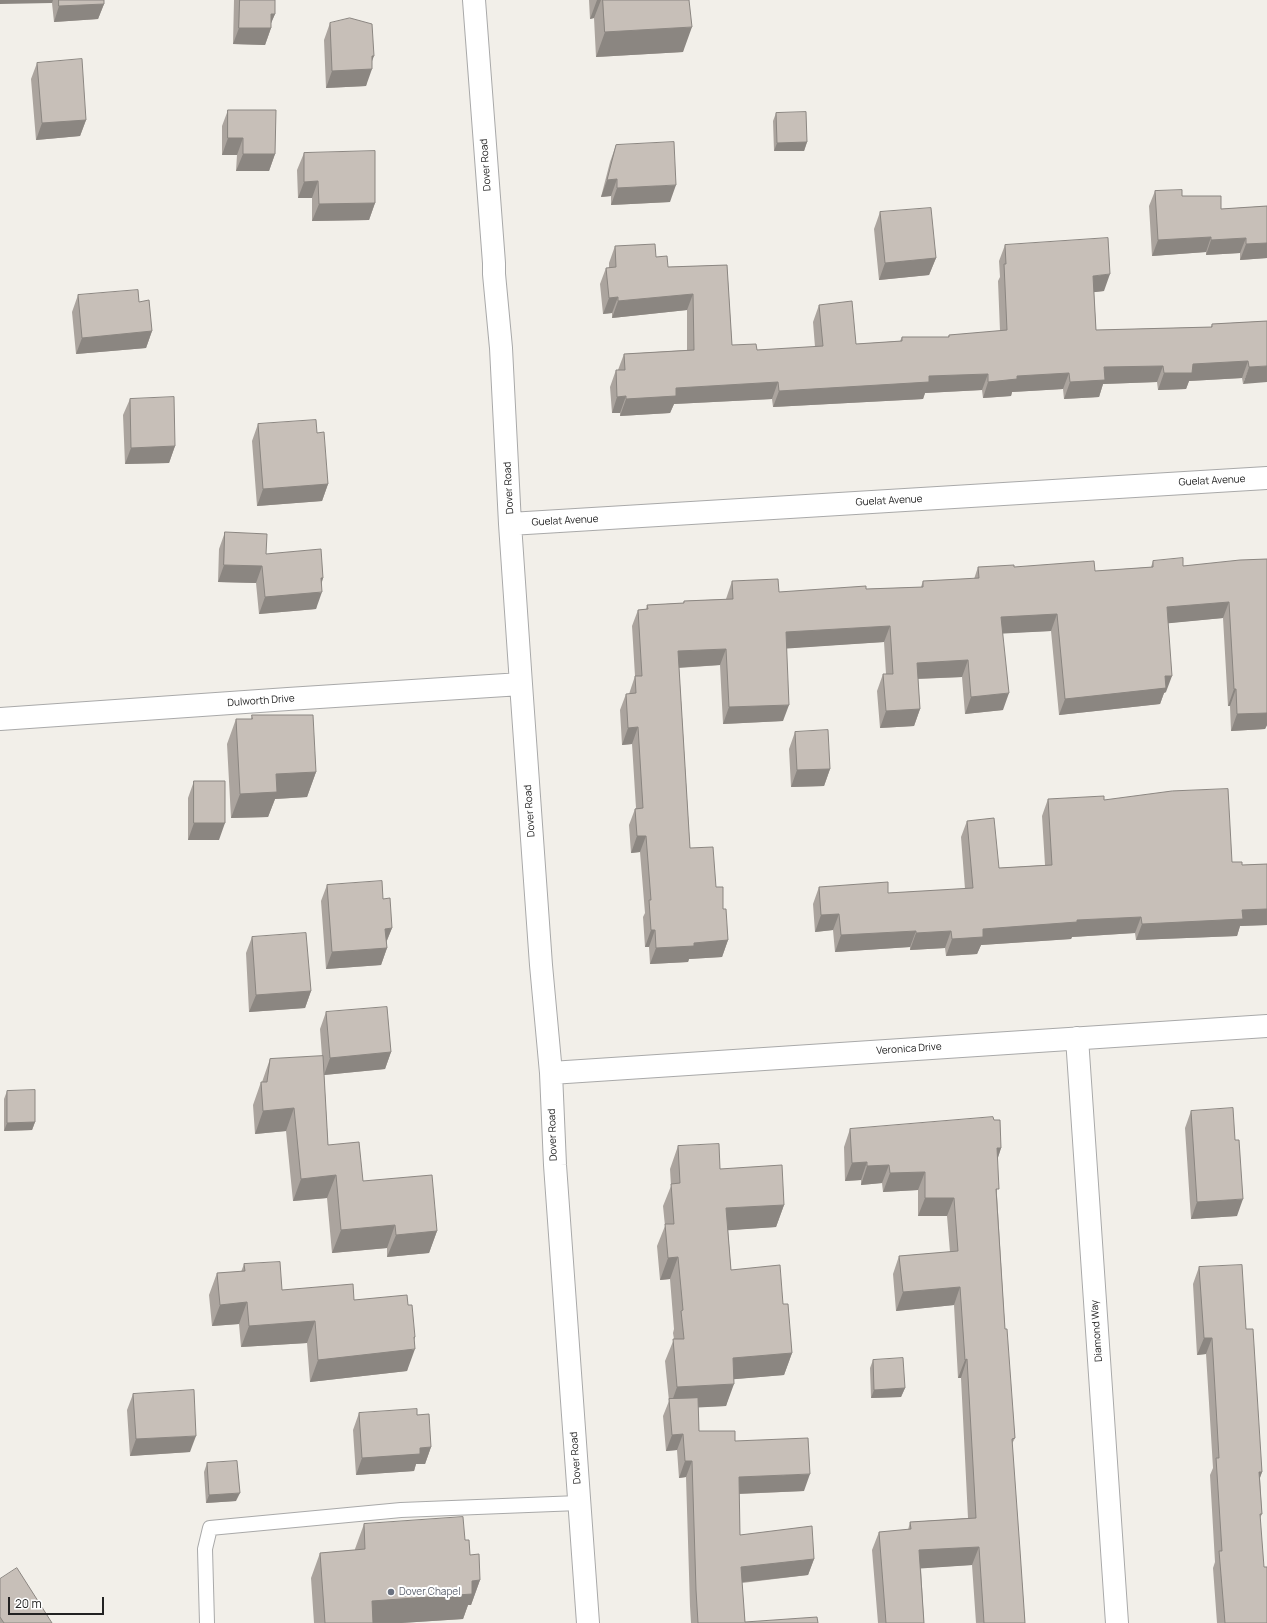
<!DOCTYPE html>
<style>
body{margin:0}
#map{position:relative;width:1267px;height:1623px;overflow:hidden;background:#f2efe9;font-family:Manrope,sans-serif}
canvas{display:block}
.scale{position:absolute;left:8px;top:1597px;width:96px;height:18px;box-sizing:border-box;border:2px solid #222;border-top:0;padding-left:5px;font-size:12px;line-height:14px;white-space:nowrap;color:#222;-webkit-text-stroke:3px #fff;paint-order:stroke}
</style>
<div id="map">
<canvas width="1267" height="1623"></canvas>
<div class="scale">20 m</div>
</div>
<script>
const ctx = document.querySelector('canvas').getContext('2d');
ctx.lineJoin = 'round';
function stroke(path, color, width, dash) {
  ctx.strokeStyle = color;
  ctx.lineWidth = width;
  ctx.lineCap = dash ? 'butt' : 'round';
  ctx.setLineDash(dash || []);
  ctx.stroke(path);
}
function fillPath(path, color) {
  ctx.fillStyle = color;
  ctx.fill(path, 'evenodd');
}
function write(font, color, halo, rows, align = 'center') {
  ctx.font = font + ' Manrope,sans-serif';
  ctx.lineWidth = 4;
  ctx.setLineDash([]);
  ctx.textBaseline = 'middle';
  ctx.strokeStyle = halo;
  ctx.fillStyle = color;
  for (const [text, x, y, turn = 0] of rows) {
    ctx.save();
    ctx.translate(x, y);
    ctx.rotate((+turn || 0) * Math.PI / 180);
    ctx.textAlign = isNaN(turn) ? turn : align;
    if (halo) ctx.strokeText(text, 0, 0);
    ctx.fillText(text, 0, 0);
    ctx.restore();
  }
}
const lane = new Path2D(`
 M207,1623L205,1549L210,1528L401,1510L579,1503`);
const street = new Path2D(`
 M474,0L494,263V274L501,348L510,524L521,684L541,965L551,1073L555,1165L588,1623
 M510,524L1267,478
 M0,719L288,699L521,684
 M1077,1038L1117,1623
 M551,1073L1267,1026`);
stroke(lane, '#a9a9a9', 16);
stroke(street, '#a9a9a9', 24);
stroke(lane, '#fff', 14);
stroke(street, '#fff', 22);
fillPath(new Path2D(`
 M0,0H104V4L98,19L54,22L52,3Z
 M234,0H275V14L271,23V28L265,45L233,44Z
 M589,0H689L683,52L596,57L594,18L590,19Z
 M330,23L372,60L366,86L326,88L324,40Z
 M37,63L86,120L80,136L36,140L31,79Z
 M228,110L275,154L269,171H236L237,155H222V126Z
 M776,113L807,142L804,151H774L773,121Z
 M616,145L670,202L611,205V196L601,197L610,162Z
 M304,153L375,203L369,220L312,221V198H298L297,170Z
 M1155,191L1182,196L1221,209L1267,206V258L1240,260V253L1206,255V252L1152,256L1149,206Z
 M880,212L936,258L929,275L879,280L874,229Z
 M1005,245L1104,291L1094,292L1096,330L1211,327L1212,324L1267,321L1243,384L1242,378L1189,381L1186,389L1158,390L1157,382L1103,384L1099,397L1064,399L1063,389L1012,392L1011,396L983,398L982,390L925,393L923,399L773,407L772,399L674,404L670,413L620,416V413H612L610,387L616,370H618L624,354L687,350V310L612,318V313L603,314L600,284L606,268H609V263L615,246L656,257L668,267L727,265L732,345L757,350L815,347L813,322L819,305L856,344L900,341L902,337H948L949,335L1000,331L998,281L1000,277L999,261Z
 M78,295L139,302L152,331L146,348L76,354L72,312Z
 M130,399L175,446L169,463L125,464L123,415Z
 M258,424L317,433L328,484L322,501L257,506L252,441Z
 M225,532L266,554L323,578L322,582L316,609L259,614L256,583L218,582L219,549Z
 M1267,559V725L1265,729L1231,731L1230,706H1228L1223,618L1168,623L1166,692L1164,693L1160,704L1059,715L1051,631L1003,633V710L965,714L962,677L918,679L920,709L914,726L880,728L877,691L883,674H886L884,642L787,648L783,721L723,724L720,665L679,668L690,848L716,887L723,909L728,940L722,957L689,959L688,962L650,964L649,947H645L643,917L645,913L640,852L631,853L629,825L635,809L636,808L632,744L622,745L620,710L626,694H629L635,676L632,626L638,610L646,609L647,605L683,603L684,601L726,599L732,581L779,592L866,589L921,587L923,581L974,579L978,567H1014L1095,571L1151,567L1153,561L1183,566Z
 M252,715L316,772L307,797L275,799L268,817L231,818L227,744L236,719H251Z
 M795,732L830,769L824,786L791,787L789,749Z
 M194,781L219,840H188V798Z
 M1048,799L1104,800L1232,862L1242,865L1267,864V925L1240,926L1237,936L1136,940L1135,933L1072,937L1071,939L981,945L977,954L946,956L945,948L910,950V947L835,952L833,930L815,932L813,904L819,887L888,893L965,889L961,837L967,821L999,868L1045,865L1042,816Z
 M327,885L383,899L392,928L386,943L387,948L381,965L326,969L321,901Z
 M252,937L311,991L305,1008L249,1012L246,953Z
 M326,1012L391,1052L385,1069L324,1075L328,1145L363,1181L437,1231L429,1253L387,1257V1248L332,1253L327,1198L293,1201L286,1131L255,1134L253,1105L261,1082H262L270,1059L322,1056L320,1029Z
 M7,1091L35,1122L32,1130L4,1131V1099Z
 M1191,1111L1237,1216L1191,1219L1185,1128Z
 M994,1120L1001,1148L997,1160V1195L1005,1329L1015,1438L1012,1444L1025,1623H976L972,1565L921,1568L924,1623H878L872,1550L879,1532L908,1530L910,1522L968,1518L961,1378H958L954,1305L896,1311L893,1274L899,1256L950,1252L947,1216H918V1190L883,1192L882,1183L861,1185V1180L845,1181L844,1147L850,1129Z
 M678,1146L720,1169L784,1205L776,1227L728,1230L731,1270L783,1304L792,1353L784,1375L734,1379L726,1406L698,1407L699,1431L735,1441L804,1491L739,1494L740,1535L814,1559L808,1575L742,1583L745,1622L818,1623H691L690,1606L686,1477L679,1478L677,1450L666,1451L663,1416L669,1401L665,1361L674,1339L673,1333L674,1329L670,1279L660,1280L657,1246L665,1226L663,1206L671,1186L670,1169Z
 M244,1264L282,1290L354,1300L408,1305L414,1340L407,1371L310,1382L307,1343L241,1347L239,1324L212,1326L209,1295L217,1273L241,1272Z
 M1199,1267L1246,1329L1262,1472L1260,1478L1262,1514L1260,1518L1267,1623H1217L1213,1568L1215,1562L1210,1475L1213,1468L1206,1354L1197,1355L1193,1284Z
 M873,1360L905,1388L901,1397L871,1398L870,1368Z
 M133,1394L190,1452L130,1456L127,1410Z
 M359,1413L417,1415L431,1447L425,1464H416L414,1471L356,1475L353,1430Z
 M207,1463L236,1501L206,1503L204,1472Z
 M364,1524L465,1540L470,1555L480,1580L471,1605H468L463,1619L401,1623H314L311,1578L320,1553L355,1550V1549Z
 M0,1579L52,1623H0Z`), '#aba49e');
fillPath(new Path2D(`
 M0,0H53L52,3L0,4Z
 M597,0H601L594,18L590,19Z
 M104,4L98,19L54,22L59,6Z
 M271,14H275L269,28H271L265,45L233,44L239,28Z
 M692,27L683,52L596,57L605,32Z
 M372,56H374L369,69H372L366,86L326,88L332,71Z
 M86,120L80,136L36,140L42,123Z
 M228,138H243L237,155H222Z
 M807,142L804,151H774L777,143Z
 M243,154H275L269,171H236Z
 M617,179L611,196L601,197L607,180Z
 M318,181L312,198H298L304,182Z
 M676,185L670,202L611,205L617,188Z
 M375,203L369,220L312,221L319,204Z
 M1211,237L1206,252L1152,256L1158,240Z
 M1246,238L1240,253L1206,255L1211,240Z
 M1267,243V258L1240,260L1246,244Z
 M936,258L929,275L879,280L885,263Z
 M1110,274L1104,291L1087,293L1093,276Z
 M693,294L687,310L612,318L618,301Z
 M618,297L612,313L603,314L609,298Z
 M152,331L146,348L76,354L82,338Z
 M1248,361L1242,378L1189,381L1186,389L1158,390L1164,373L1193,364Z
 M1163,366L1157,382L1103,384L1099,397L1064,399L1070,382L1104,367Z
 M1267,366V382L1243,384L1249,367Z
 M1069,373L1063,389L1012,392L1011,396L983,398L988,382L1017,376Z
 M988,374L982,390L925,393L923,399L773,407L779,391L929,376Z
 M778,382L772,399L674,404L670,413L620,416L626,399L676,388Z
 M626,396L620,413H612L617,397Z
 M175,446L169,463L125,464L131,448Z
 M328,484L322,501L257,506L263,489Z
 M224,565L262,566L256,583L218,582Z
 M321,578H323L318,593L322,592L316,609L259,614L265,597Z
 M1229,602L1223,618L1161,624L1167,607Z
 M1057,614L1051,631L995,634L1001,617Z
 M890,626L884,642L780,649L786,632Z
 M726,649L720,665L672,668L678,651Z
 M968,660L962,677L911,679L917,663Z
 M1165,676H1172L1166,692L1164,693L1160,704L1059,715L1065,699Z
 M1234,689H1236L1230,706H1228Z
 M1009,693L1003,710L965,714L971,697Z
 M789,705L783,721L723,724L729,707Z
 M920,709L914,726L880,728L886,711Z
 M1267,713V725L1265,729L1231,731L1237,714Z
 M638,727L632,744L622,745L628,728Z
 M830,769L824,786L791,787L797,770Z
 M316,772L307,797L275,799L268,817L231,818L240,794L276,774Z
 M194,823H225L219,840H188Z
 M637,836H646L640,852L631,853Z
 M1267,909V925L1240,926L1237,936L1136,940L1142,924L1242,910Z
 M839,914L833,930L815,932L821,915Z
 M1141,917L1135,933L1072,937L1071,939L981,945L977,954L946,956L952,939L983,929L1077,920Z
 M392,928L385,945V929Z
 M651,930H655L649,947H645Z
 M916,931L910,947L835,952L841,935Z
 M951,931L945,948L910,950L916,933Z
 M728,940L722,957L689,959L688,962L650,964L656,948L694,943Z
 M387,948L381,965L326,969L332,952Z
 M311,991L305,1008L249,1012L256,995Z
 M391,1052L385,1069L324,1075L330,1058Z
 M294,1108L286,1131L255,1134L263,1111Z
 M35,1122L32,1130L4,1131L7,1123Z
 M997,1148H1001L995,1167Z
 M867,1162L861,1180L845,1181L852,1163Z
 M889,1165L882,1183L861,1185L867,1166Z
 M925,1172L918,1190L883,1192L890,1173Z
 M336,1175L327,1198L293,1201L301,1179Z
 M925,1198H954L947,1216H918Z
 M1243,1199L1237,1216L1191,1219L1197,1202Z
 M784,1205L776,1227L718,1231L726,1208Z
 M395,1225L387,1248L332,1253L341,1230Z
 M437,1231L429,1253L387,1257L396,1235Z
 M678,1257L670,1279L660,1280L668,1258Z
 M960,1287L954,1305L896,1311L903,1292Z
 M247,1302L239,1324L212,1326L220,1305Z
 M315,1321L307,1343L241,1347L249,1326Z
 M414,1337H415L411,1350L415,1349L407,1371L310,1382L318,1360Z
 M1204,1338H1212L1206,1354L1197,1355Z
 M792,1353L784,1375L725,1380L733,1358Z
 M967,1359L961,1378H958L965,1360Z
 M734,1384L726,1406L670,1409V1407L677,1387Z
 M905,1388L901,1397L871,1398L874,1390Z
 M683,1434L677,1450L666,1451L672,1435Z
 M196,1436L190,1452L130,1456L136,1439Z
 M431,1447L425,1464H416L414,1471L356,1475L362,1458L420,1448Z
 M685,1461H692L686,1477L679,1478Z
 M1259,1472H1262L1256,1488Z
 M810,1474L804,1491L733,1494L739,1477Z
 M240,1493L236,1501L206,1503L209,1495Z
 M979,1547L972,1565L913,1569L919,1550Z
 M814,1559L808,1575L735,1583L741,1567Z
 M480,1580L471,1605H468L463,1619L401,1623H364L372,1601L472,1581Z`), '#8b8681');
const building = new Path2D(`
 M59,0H104V4L59,6Z
 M240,0H275V14H271V28H239Z
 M603,0H689L692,27L605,32Z
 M350,18L372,24L374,56H372V69L332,71L330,23Z
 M82,59L86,120L42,123L37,63Z
 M228,110H276L275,154H243V138H228Z
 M806,112L807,142L777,143L776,113Z
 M674,142L676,185L617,188V179L607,180L616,145Z
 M375,151V203L319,204L318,181L304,182V153Z
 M1182,190V196H1221V209L1267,206V243L1246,244V238L1211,240V237L1158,240L1155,191Z
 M931,208L936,258L885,263L880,212Z
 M1108,238L1110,274L1093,276L1096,330L1212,327V324L1267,321V366L1249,367L1248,361L1193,364L1192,373H1164L1163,366L1104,367L1105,380L1070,382L1069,373L1017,376V379L988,382V374L929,376V382L779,391L778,382L676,388V396L626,399V396L617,397L616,370H625L624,354L694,350L693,294L618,301V297L609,298L606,268L616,267L615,246L655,244L656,257L667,256L668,267L727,265L732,345L756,344L757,350L823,346L819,305L852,301L856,344L902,341V337H949V335L1007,330L1004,264H1006L1005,245Z
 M138,290L139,302L149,300L152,331L82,338L78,295Z
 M174,397L175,446L131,448L130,399Z
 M316,420L317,433L324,432L328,484L263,489L258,424Z
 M225,532L267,534L266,554L321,549L323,578H321L322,592L265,597L262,566L224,565Z
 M1183,558V566L1240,560L1267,559V713L1237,714L1236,689H1234L1229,602L1167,607L1172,676H1165L1166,688L1065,699L1057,614L1001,617L1009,693L971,697L968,660L917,663L920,709L886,711L883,674H893L890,626L786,632L789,705L729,707L726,649L678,651L690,848L713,847L716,887H723V909H726L728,940L694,943V946L656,948L655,930H651L649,900H651L646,836H637L635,809L643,808L638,727L628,728L626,694L636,693L635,676H642L638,610L648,609L647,605L684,603V601L733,599L732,581L778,579L779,592L866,586V589L923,587V581L979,578L978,567L1014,565V567L1094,561L1095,571L1153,567V561Z
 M252,715H313L316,772L276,774L277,792L240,794L236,719H252Z
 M828,730L830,769L797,770L795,732Z
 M194,781H225V823H194Z
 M1228,789L1232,862H1242V865L1267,864V909L1242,910L1243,919L1142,924L1141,917L1077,920V922L983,929V937L952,939L951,931L916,933V931L841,935L839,914L821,915L819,887L888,882V893L973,888L967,821L994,818L999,868L1052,865L1048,799L1104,796V800L1172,791Z
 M382,881L383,899L390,898L392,928L385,929L387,948L332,952L327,885Z
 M306,933L311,991L256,995L252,937Z
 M387,1007L391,1052L330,1058L326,1012Z
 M323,1056L328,1145L359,1142L363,1181L432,1175L437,1231L396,1235L395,1225L341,1230L336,1175L301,1179L294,1108L263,1111L261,1082H267L270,1059Z
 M35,1090V1122L7,1123V1091Z
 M1233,1108L1235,1140H1239L1243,1199L1197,1202L1191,1111Z
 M993,1117L994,1120H1000L1001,1148H997L999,1189H996L1005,1329H1007L1015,1438L1012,1439L1020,1550L1025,1623H984L979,1547L919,1550L924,1623H886L879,1532L911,1529L910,1522L976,1518L967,1359L965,1360L960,1287L903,1292L899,1256L958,1251L954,1198H925V1172L890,1173L889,1165L867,1166V1162L852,1163L850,1129Z
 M719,1144L720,1169L782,1165L784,1205L726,1208L731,1270L780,1265L783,1304H788L792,1353L733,1358L734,1384L677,1387L673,1339H684L681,1311L683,1310L678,1257L668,1258L665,1224H674L671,1184L680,1183L678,1146Z
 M280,1262L282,1290L353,1284L354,1300L407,1295L408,1305H412L415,1337H414L415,1349L318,1360L315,1321L249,1326L247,1302L220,1305L217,1273L245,1271L244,1264Z
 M1242,1265L1246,1329H1253L1262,1472H1259L1262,1514H1260L1264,1567H1267V1623H1225L1219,1551H1222L1216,1458H1219L1212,1338H1204L1199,1267Z
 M903,1358L905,1388L874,1390L873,1360Z
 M194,1390L196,1436L136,1439L133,1394Z
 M698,1398L699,1431H735V1441L808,1438L810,1474L739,1477L740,1535L812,1526L814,1559L741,1567L745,1622L817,1617L818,1623H698L696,1590L692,1461H685L683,1434L672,1435L669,1399Z
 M417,1409V1415L429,1414L431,1447L420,1448V1454L362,1458L359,1413Z
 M237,1461L240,1493L209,1495L207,1463Z
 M463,1517L465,1540H469L470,1555L479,1554L480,1580L472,1581V1594L372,1601L373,1623H325L320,1553L365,1549L364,1524Z
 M17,1568L52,1623H4L0,1617V1579Z`);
fillPath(building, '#c7bfb8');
stroke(building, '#8b8681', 1);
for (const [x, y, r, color] of [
 [391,1592,4,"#6b7280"]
]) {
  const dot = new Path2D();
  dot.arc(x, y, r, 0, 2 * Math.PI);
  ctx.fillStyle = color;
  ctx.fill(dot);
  stroke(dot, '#fff', 1.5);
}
write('10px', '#222', '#fff', [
 ["Dover Road",486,165,-94],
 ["Guelat Avenue",1212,481,-3],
 ["Dover Road",509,488,-93],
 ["Guelat Avenue",889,501,-3],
 ["Guelat Avenue",565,521,-3],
 ["Dulworth Drive",261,701,-4],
 ["Dover Road",530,811,-94],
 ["Veronica Drive",909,1049,-4],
 ["Dover Road",553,1135,-92],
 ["Diamond Way",1097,1331,-94],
 ["Dover Road",576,1458,-94]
]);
write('10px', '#5b616d', '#fff', [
 ["Dover Chapel",399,1592]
], 'left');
</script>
